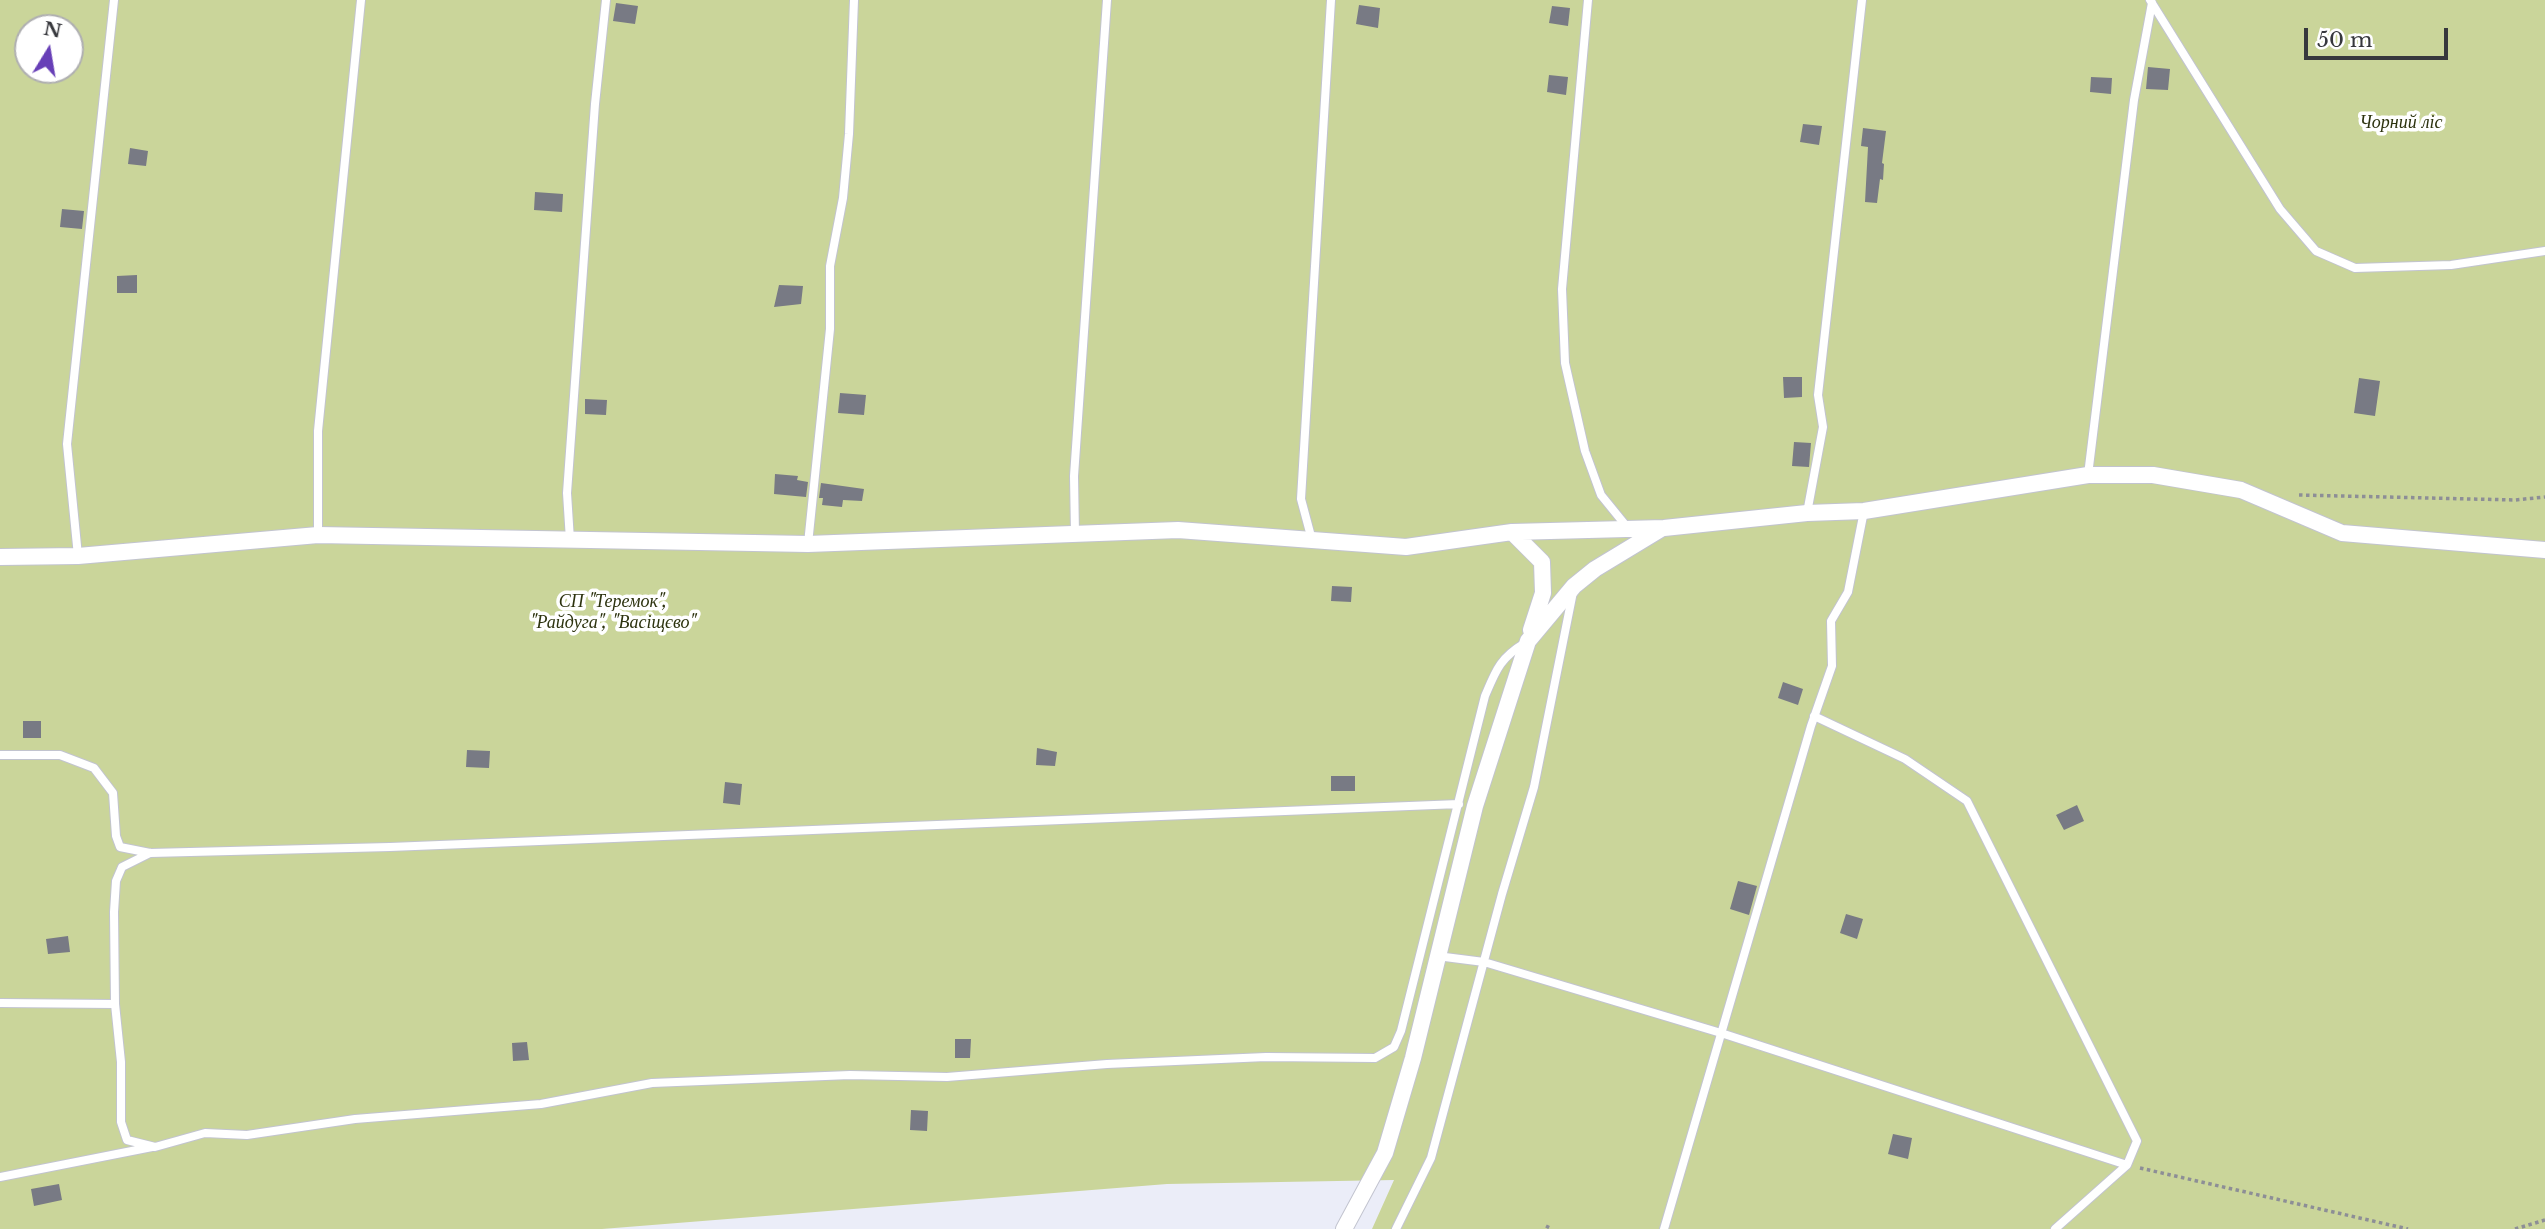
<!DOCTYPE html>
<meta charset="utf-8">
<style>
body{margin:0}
#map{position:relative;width:2545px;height:1229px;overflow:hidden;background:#ebedf8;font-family:"Libre Baskerville",serif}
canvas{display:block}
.north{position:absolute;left:14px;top:14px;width:70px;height:70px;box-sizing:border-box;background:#fff;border:2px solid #afafb1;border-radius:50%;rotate:11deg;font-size:19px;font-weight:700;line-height:28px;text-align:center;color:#37383d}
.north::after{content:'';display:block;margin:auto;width:24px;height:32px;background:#673fb7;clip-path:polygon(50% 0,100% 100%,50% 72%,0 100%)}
.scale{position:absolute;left:2304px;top:28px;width:144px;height:32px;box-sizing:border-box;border:4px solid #37383d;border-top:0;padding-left:9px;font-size:21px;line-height:24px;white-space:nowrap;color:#37383d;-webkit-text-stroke:5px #fff;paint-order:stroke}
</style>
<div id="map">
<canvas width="2545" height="1229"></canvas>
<div class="north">N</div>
<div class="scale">50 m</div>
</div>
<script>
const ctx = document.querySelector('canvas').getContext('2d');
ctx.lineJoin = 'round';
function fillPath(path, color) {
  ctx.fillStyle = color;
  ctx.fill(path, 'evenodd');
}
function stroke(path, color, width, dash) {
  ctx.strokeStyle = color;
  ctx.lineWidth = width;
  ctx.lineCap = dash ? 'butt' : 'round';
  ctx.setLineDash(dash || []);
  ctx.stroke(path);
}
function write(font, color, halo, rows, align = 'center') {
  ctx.font = font + ' "Libre Baskerville",serif';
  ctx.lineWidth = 7;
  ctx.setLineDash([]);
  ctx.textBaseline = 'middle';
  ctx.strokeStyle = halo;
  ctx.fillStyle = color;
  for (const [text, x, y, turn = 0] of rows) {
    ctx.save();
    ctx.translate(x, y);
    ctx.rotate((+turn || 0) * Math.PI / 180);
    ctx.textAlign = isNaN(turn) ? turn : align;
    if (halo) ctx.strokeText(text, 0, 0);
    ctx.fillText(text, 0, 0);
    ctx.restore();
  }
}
fillPath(new Path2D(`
 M0,0H2545V1229H1372L1394,1180L1167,1184L602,1229H0ZM28,28H70V70H28Z`), '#cad59a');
fillPath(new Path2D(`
 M616,3L638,6L635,24L613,21Z
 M1359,5L1380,8L1378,28L1356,24Z
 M1552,6L1570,8L1568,26L1549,23Z
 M2148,67L2170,69L2168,90L2146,89Z
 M1549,75L1568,77L1566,95L1547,92Z
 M2091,77L2112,78L2111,94L2090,92Z
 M1803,124L1822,126L1819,145L1800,142Z
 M1863,128L1886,131L1882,163L1884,164L1883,180L1880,179L1877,203L1865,202L1868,147L1861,146Z
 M130,148L148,151L146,166L128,164Z
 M535,192L563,194L562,212L534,210Z
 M62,209L84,211L82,229L60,227Z
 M137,275V293H117V276Z
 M779,285L803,286L801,304L774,307Z
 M1783,377H1802V397L1784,398Z
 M2359,378L2380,381L2375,416L2354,413Z
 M840,393L866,395L864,415L838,413Z
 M585,399L607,400L606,415L585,414Z
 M1794,442L1811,443L1809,467L1792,466Z
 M775,474L798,476L797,480L808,482L806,497L774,494Z
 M821,483L864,489L862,501L843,500L842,507L822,505L823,498H819Z
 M1332,586L1352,587L1351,602L1331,601Z
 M1783,682L1803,689L1798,705L1778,698Z
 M23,721H41V738H23Z
 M1037,748L1057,752L1055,766L1036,765Z
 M467,750L490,751L489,768L466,767Z
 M1331,776H1355V791H1331Z
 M725,782L742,784L740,805L723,803Z
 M2077,805L2084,821L2064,830L2056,815Z
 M1738,881L1757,886L1749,915L1730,909Z
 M1846,914L1863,919L1857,939L1840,933Z
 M68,936L70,952L48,954L46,939Z
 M955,1039H971L970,1058H955Z
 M527,1042L529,1060L513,1061L512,1043Z
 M911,1110L928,1111L927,1131L910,1130Z
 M1893,1134L1912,1138L1908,1159L1888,1154Z
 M59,1184L62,1200L34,1206L31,1189Z`), '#787a84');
const service = new Path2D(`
 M1588,0L1562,289L1565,363L1585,451L1601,495L1627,527
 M2150,0L2280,209L2316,251L2355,268L2451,265L2545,251
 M2088,475L2134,100L2152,3
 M1807,513L1823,427L1818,395L1862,0
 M1075,534L1074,476L1107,0
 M318,535V431L361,0
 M570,540L567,493L595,104L606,0
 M1312,540L1301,499L1331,0
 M808,544L830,329V266L843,198L849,134L854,0
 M78,556L67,444L114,0
 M1814,716L1905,759L1967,801L2137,1141L2127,1165L2055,1229
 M0,755H60L94,768L113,793L116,836L120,847L150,853L390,847L1459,804
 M150,853L122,867L116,881L114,912L115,1004L121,1062V1122L127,1140L155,1147L205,1133L247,1135L355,1119L541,1104L652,1083L850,1075L947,1077L1107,1064L1266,1057L1375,1058L1394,1047L1401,1031L1485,696C1496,670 1500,658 1525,643
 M1437,956L1484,962L1721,1033L2127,1165
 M0,1003L115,1004
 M0,1177L152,1147
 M1396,1229L1431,1158L1502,894L1534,787L1573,592
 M1664,1229L1811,726L1832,666L1831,621L1848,592L1864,511`);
const minor = new Path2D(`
 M1512,532L1542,562L1543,593L1531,630
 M0,557L78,556L318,535L808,544L1178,530L1406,547L1512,532L1664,528L1807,513L1864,511L2088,475H2153L2241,490L2342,533L2545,550
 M1344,1229L1385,1153L1413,1058L1475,806L1528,641L1574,586L1595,569L1661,529`);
stroke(service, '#c2c4cf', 10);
stroke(minor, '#c2c4cf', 18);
stroke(new Path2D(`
 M2299,495L2515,500L2545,497
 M2140,1168L2408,1229
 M1546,1226L1552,1229
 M2515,1229L2545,1220`), '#8d8e96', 3.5, [3.5, 3.5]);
stroke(service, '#fff', 8);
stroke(minor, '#fff', 16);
write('italic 18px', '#2d330f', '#fff', [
 ["Чорний ліс",2401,123],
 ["СП \"Теремок\",",613,602],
 ["\"Райдуга\", \"Васіщєво\"",613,623]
]);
</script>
